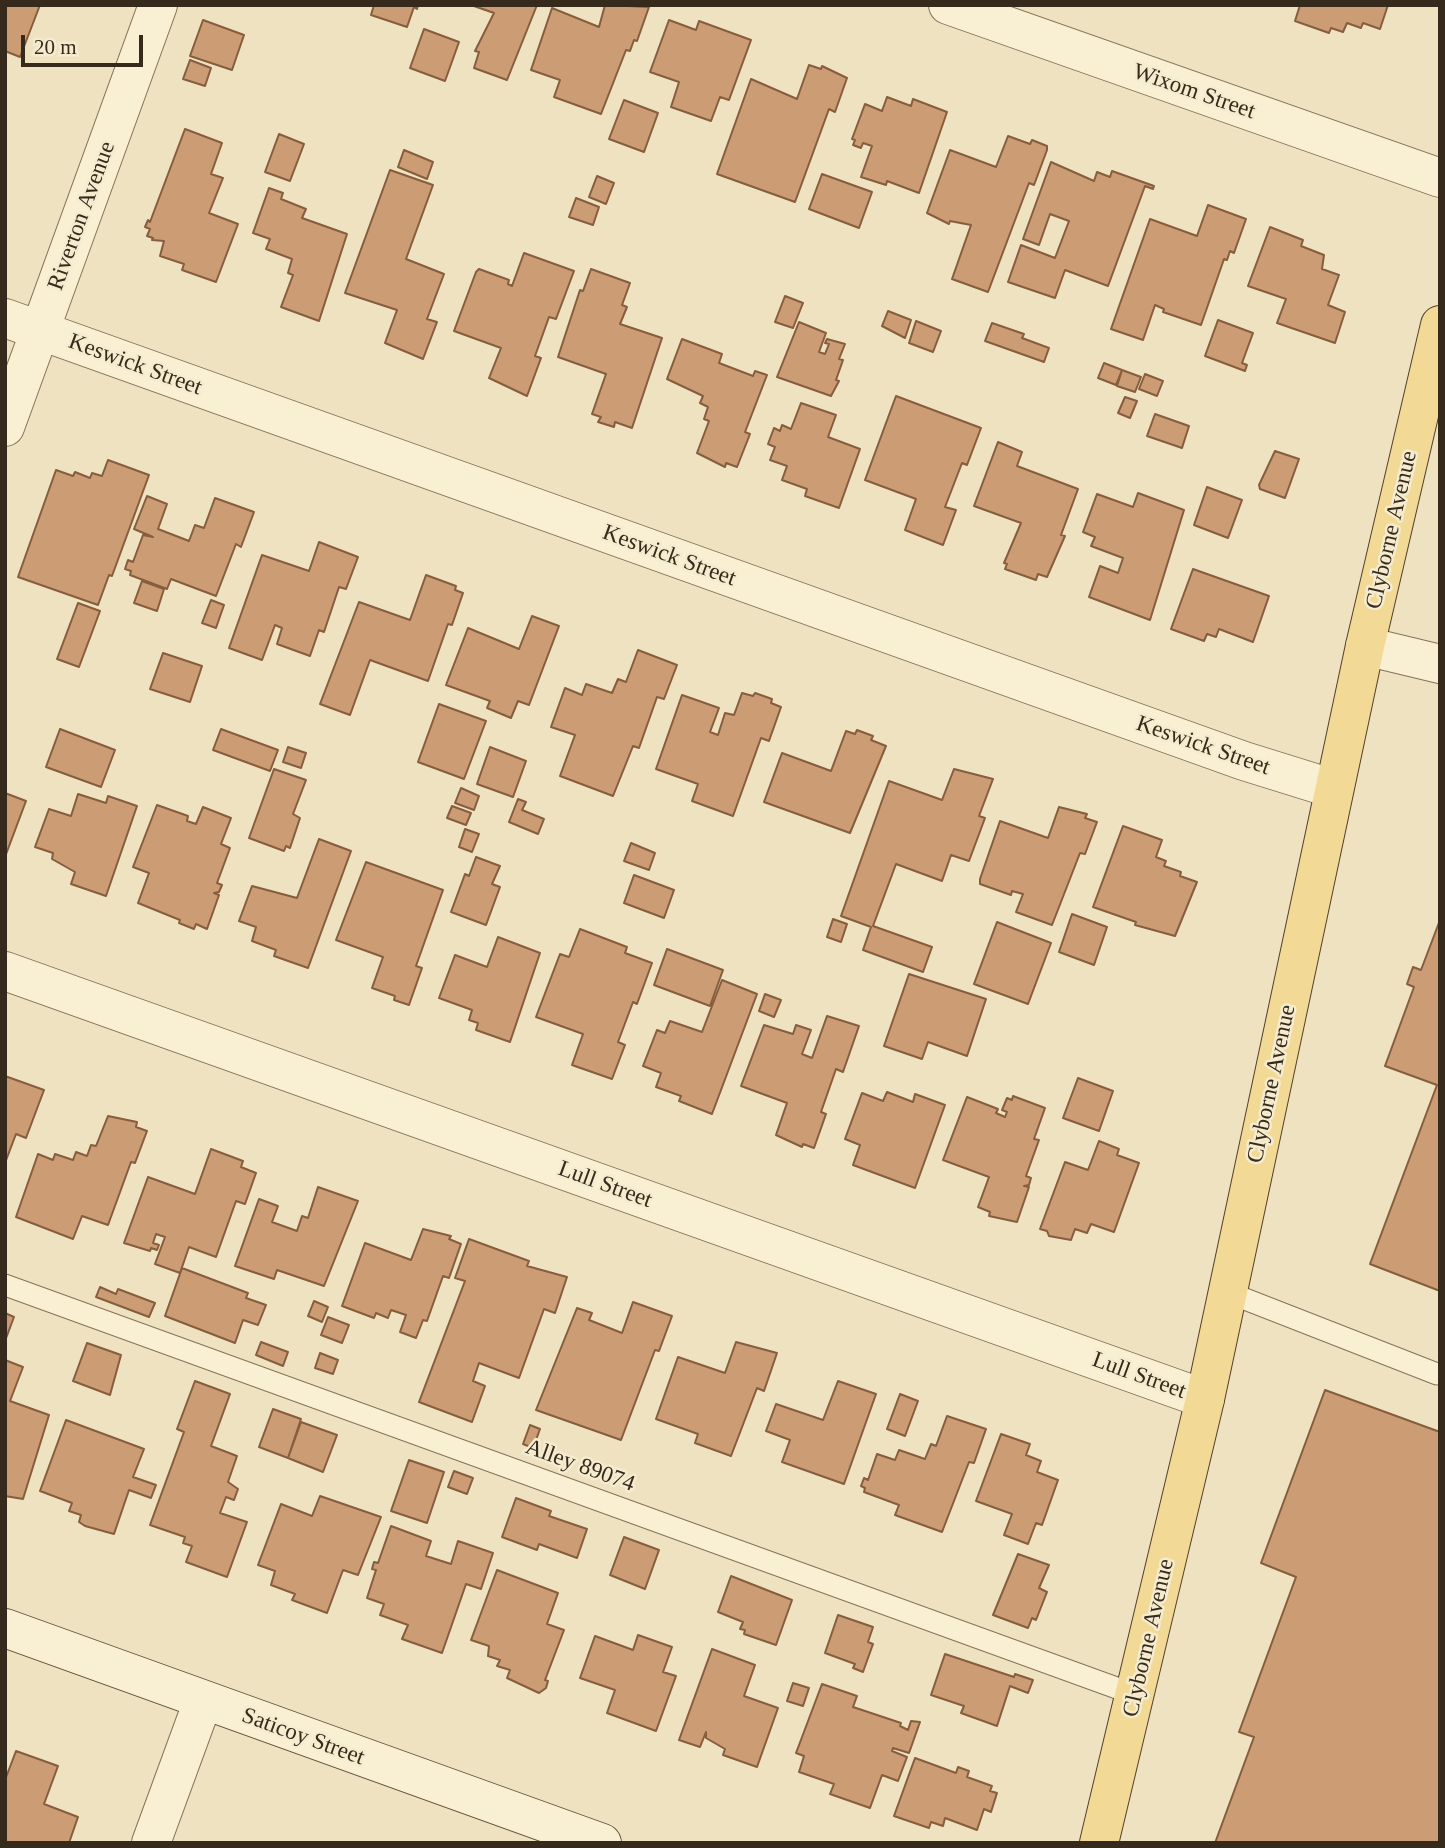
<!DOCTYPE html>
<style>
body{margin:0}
#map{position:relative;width:1445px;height:1848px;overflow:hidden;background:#eee2c0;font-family:"Times New Roman",serif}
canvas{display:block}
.frame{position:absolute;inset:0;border:7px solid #362a1c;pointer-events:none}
.scale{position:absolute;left:21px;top:35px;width:122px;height:32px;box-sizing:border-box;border:4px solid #362a1c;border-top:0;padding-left:9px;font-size:21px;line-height:24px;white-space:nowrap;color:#362a1c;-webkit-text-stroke:5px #f5eccf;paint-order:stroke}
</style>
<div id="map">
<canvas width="1445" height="1848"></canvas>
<div class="frame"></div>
<div class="scale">20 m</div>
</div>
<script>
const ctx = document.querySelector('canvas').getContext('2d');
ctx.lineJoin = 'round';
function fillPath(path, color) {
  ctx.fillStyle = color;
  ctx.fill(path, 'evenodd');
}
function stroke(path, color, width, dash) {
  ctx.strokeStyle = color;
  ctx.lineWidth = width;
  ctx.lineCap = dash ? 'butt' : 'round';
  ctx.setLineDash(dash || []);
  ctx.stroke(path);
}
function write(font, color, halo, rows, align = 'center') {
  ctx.font = font + ' "Times New Roman",serif';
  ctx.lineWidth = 5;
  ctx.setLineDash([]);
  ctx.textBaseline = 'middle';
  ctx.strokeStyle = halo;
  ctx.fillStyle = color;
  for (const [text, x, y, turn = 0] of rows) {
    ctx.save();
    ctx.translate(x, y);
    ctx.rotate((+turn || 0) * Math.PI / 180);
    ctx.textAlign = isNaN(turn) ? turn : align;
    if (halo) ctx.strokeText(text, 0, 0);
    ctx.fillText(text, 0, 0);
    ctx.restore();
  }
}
const building = new Path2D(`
 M5,5H40L20,57L5,51Z
 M374,5H418L417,9L414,7L407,27L371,15Z
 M471,5H537L507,80L474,68L479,52L475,51L494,13Z
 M605,5L649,7L637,41L634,40L630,51L626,50L601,114L554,97L560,80L531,70L552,8L599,27Z
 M1300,5H1388L1380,29L1363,23L1361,28L1347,23L1343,32L1331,28L1329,33L1295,21Z
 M203,20L244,35L232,70L190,56Z
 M669,20L696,30L699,21L751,40L729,100L720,97L711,121L671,107L679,82L650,72Z
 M424,29L459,42L445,81L410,68Z
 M190,60L211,68L205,86L183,79Z
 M809,65L821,69L822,66L847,78L835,112L829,109L795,202L717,174L751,79L797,99Z
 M887,97L911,106L913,99L947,112L919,193L887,181L886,185L861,177L872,146L863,143L861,148L853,145L855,140L852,139L865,104L882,111Z
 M624,100L658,113L644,152L609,139Z
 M185,129L222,143L211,174L223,178L209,213L238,224L216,282L182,270L184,264L160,256L164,241L152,240L153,238L147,236L150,229L145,227L148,220L150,222Z
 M279,134L304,144L290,181L265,172Z
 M1008,136L1030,144L1032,140L1047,146V150L1034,185L1029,183L988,292L952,279L971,225L950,221L949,224L927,213L950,150L996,167Z
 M404,150L433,162L427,179L398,167Z
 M1051,162L1094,181L1097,172L1110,177L1112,171L1154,186L1153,189L1145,186L1108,286L1065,270L1055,298L1008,282L1021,245L1055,258L1069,221L1050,214L1039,245L1023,239Z
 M390,170L433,185L406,259L444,274L427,319L437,322L423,359L385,343L397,310L345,293Z
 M822,174L872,192L859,228L809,209Z
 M597,176L614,183L606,204L589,197Z
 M269,188L283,193L281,199L306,209L302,218L347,234L319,321L281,307L293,275L288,273L292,259L266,249L270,239L253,233Z
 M576,198L599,207L593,225L569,217Z
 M1208,205L1246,219L1234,253L1230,251L1227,260L1224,259L1201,325L1163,312L1164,309L1155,305L1143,340L1111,329L1150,219L1197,236Z
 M1270,227L1303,240L1301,246L1324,255L1322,269L1339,275L1328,305L1345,312L1335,343L1277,323L1286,299L1248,286Z
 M524,253L574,271L556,319L549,317L535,356L541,358L527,396L489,378L501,348L454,331L476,272L479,269L509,280L508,284L512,286Z
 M591,269L630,283L622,305L627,307L620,324L662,338L632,428L615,422L614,427L598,422L601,417L592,414L606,374L558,357L580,290L583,291Z
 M785,296L803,303L793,328L775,322Z
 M888,311L911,320L905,338L882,326Z
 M1218,320L1253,333L1242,363L1247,365L1245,371L1205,356Z
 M916,321L941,331L933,352L909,343Z
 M799,322L826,333L819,352L825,354L829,344L825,343L827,339L845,344L839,359L843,360L836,380L839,381L831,396L777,377Z
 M992,323L1024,334L1022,338L1049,348L1044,362L985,341Z
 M682,339L722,354L719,363L753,376L755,371L767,375L745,432L750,434L737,467L726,463L725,467L697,453L709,421L704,419L708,407L700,403L703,396L667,379Z
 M1104,363L1122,370L1116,385L1098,378Z
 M1122,370L1141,377L1135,392L1117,386Z
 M1145,374L1163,381L1157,396L1139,389Z
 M896,396L981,428L967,465L962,463L945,507L956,510L943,545L905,530L916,499L865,480Z
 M1125,397L1137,401L1130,418L1118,413Z
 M801,403L836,415L828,437L860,449L839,508L805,496L807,489L782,480L787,466L770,460L775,447L768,444L774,428L780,431L782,425L791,429Z
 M1155,414L1189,426L1182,448L1147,436Z
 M998,442L1022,452L1017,466L1078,489L1061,535L1065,536L1047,577L1038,574L1036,580L1005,569L1007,564L1004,563L1021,523L974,506Z
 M1275,451L1299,459L1285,498L1260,489L1259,485Z
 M108,460L149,475L112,576L109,575L98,605L18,577L56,470L73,476L75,472L90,478L92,473L102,476Z
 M1207,487L1242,500L1228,538L1194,525Z
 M1138,493L1184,510L1150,620L1089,597L1100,566L1118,573L1123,558L1091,546L1095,537L1083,532L1097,494L1133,507Z
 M147,496L167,504L158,529L189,541L195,525L204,528L215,498L254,512L241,547L236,544L216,596L171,579L167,589L130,575L131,571L125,569L128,560L133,562L143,535L153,537L134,529Z
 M319,542L358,557L346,589L339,587L324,632L319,630L310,656L277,644L282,628L275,625L262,660L229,648L262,555L309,571Z
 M1193,569L1269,596L1253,642L1219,629L1216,637L1207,634L1204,641L1171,629Z
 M426,575L456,586L455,590L463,593L452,625L448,624L428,681L370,660L350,715L320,704L359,602L410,620Z
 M142,581L164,589L157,611L134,603Z
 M211,600L224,605L216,628L202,623Z
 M78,603L100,611L79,667L57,659Z
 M532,616L559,626L529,705L518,701L511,718L487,708L490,701L446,685L468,628L519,649Z
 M638,650L677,665L664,699L657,697L639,748L633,746L613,796L560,776L575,735L551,727L565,688L582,695L586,684L612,693L618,679L626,682Z
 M163,653L202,666L190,702L150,689Z
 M742,693L753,696L755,693L772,699L771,703L781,707L769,741L761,738L733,816L692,801L698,784L656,769L682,695L719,708L710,732L718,735L725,713L734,715Z
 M439,704L486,721L464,779L418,762Z
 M60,729L115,750L101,787L46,767Z
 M221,729L278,750L270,771L213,750Z
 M857,730L873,736L871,740L886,746L850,833L764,802L782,753L831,771L846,731L855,734Z
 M288,747L306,753L301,768L283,762Z
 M490,747L526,761L513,797L477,784Z
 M274,769L306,780L293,814L300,818L290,848L286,846L284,851L249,838Z
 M954,769L993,779L979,816L985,818L969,861L951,855L942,881L896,864L873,926L932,947L923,972L863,950L871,927L841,916L889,781L942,800Z
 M461,788L479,796L474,810L455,803Z
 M5,793L26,801L5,857Z
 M78,794L106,803L108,796L137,806L106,896L71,884L75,872L52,859L53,853L35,847L49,809L71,816Z
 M518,799L526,802L522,810L544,819L538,834L509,822Z
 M157,805L188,816L187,821L196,824L203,807L231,818L221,844L230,848L217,883L222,885L219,892L214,893L219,895L207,929L196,924L194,929L179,923L180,920L138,903L149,873L133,867Z
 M452,806L471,813L466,825L447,818Z
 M1059,807L1087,814L1085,818L1097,822L1085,854L1080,853L1052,925L1016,912L1023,894L1012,891L1011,895L980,884V879L1000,821L1048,838Z
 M1123,826L1162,840L1156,857L1166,861L1164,866L1181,872L1180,876L1197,882L1175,936L1135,925L1136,922L1093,907Z
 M465,829L479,834L472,852L459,847Z
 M319,839L351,851L308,968L274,956L276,950L252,941L256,927L239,921L252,886L297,898Z
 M631,843L655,853L649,870L624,861Z
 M476,857L500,866L492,884L500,887L486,925L451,912L465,874L469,876Z
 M366,862L443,890L416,966L422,968L409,1005L394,1000L395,996L372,988L383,957L336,940Z
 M634,875L674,890L664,918L624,903Z
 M1072,914L1107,927L1094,965L1059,952Z
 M833,919L847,924L841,942L827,937Z
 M1440,920V1291L1370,1264L1437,1085L1385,1066L1414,987L1407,984L1413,967L1421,970Z
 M997,922L1051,943L1028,1004L974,984Z
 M580,929L627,947L625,953L652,963L637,1004L633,1002L618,1042L625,1045L612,1079L572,1065L583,1034L536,1017L560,954L569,957Z
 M498,937L540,953L510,1042L476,1030L478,1023L469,1020L472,1010L439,998L455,955L487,967Z
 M667,949L723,970L710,1006L654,985Z
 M909,974L986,999L967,1056L928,1042L922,1059L884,1046Z
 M722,980L757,994L712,1114L679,1101L681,1096L656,1087L661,1073L643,1066L657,1030L665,1033L670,1021L702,1032Z
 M765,994L781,1000L774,1017L759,1011Z
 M827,1016L859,1026L843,1072L836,1069L821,1112L826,1114L814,1148L803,1144L802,1147L776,1135L787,1103L741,1086L764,1025L793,1034L796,1025L811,1030L802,1054L812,1058Z
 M5,1076L44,1090L26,1138L16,1134L5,1163Z
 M1078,1078L1113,1091L1099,1131L1063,1118Z
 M887,1092L913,1102L915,1094L945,1105L915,1188L853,1165L860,1145L845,1139L862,1093L883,1101Z
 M1013,1096L1045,1108L1034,1139L1039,1140L1026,1176L1031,1178L1029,1185L1024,1186L1029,1187L1017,1222L989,1216L990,1212L978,1207L989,1177L943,1160L967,1097L998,1109L996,1113L1005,1117L1007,1112L1002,1110L1007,1098L1012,1100Z
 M108,1116L137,1122L136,1127L147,1131L135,1163L131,1162L108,1225L82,1216L73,1239L16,1217L38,1154L53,1160L55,1154L73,1160L76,1152L87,1156L91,1145L96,1146Z
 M1099,1141L1119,1149L1117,1155L1139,1163L1114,1232L1091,1224L1087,1233L1075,1229L1071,1240L1049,1236L1047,1231L1040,1229L1065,1162L1088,1170Z
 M211,1149L243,1161L241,1167L256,1173L245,1204L236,1201L216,1257L189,1247L180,1273L155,1264L165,1237L156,1234L153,1243L159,1245L157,1250L151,1248L150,1251L124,1243L148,1177L195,1194Z
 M318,1187L358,1201L324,1286L277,1270L274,1279L235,1266L259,1199L278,1206L272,1222L297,1231L302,1216L308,1218Z
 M423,1229L451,1236L449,1239L461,1244L449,1278L443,1276L427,1321L423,1320L416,1338L400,1332L406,1315L391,1310L388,1318L376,1313L374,1318L342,1306L365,1243L411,1260Z
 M469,1239L529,1261L527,1266L567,1277L555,1313L544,1309L519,1378L479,1363L473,1381L485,1386L472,1422L419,1402L465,1281L455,1278Z
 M182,1268L248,1293L246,1298L266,1305L258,1325L243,1320L235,1343L165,1316Z
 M100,1287L116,1294L118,1289L155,1303L149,1317L96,1297Z
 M314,1301L328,1307L322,1322L308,1316Z
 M633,1302L672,1316L659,1351L655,1350L621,1440L536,1410L577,1308L592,1313L589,1320L622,1333Z
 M5,1313L14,1317L5,1341Z
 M328,1317L349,1325L342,1343L321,1335Z
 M261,1342L288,1352L283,1366L256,1355Z
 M736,1342L777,1353L764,1391L757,1388L731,1456L695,1443L698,1434L656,1419L678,1357L725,1373Z
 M87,1343L121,1355L110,1395L73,1381Z
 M320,1353L338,1360L333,1374L315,1368Z
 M5,1360L23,1367L10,1401L49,1415L23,1499L5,1496Z
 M195,1381L230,1394L211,1446L237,1456L228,1482L238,1489L234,1500L226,1497L220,1513L247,1522L227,1577L186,1562L192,1546L183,1543L185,1537L150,1525L184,1432L177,1429Z
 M838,1381L876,1394L844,1484L782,1462L790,1440L766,1431L776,1404L823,1420Z
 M1325,1390L1440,1432V1843H1215L1254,1737L1239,1732L1296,1577L1261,1563Z
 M900,1394L918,1401L905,1436L887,1429Z
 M273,1409L301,1419L288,1458L259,1447Z
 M947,1416L986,1429L974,1463L969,1462L942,1532L895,1515L899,1505L864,1492L865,1488L861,1486L864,1478L868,1480L877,1454L895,1460L899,1450L925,1459L931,1444L936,1446Z
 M66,1420L144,1449L133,1477L156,1485L151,1498L129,1490L114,1534L85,1526L79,1522L81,1515L69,1511L72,1503L40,1491Z
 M301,1422L337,1435L323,1472L288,1458Z
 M530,1425L540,1429L533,1448L523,1444Z
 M1001,1434L1030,1444L1026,1455L1041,1461L1037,1472L1058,1480L1042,1525L1036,1523L1028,1544L1004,1535L1012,1514L976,1501Z
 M409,1460L444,1472L427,1523L391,1511Z
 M454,1471L473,1478L467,1494L448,1487Z
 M320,1496L381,1517L358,1575L343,1570L327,1613L292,1600L295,1594L271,1585L275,1571L258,1565L281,1504L312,1516Z
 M516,1498L551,1511L549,1516L587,1529L577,1558L539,1544L537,1550L502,1537Z
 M391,1526L431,1541L426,1556L451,1564L458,1541L493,1553L481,1589L466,1584L442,1653L402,1639L408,1625L380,1615L384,1604L367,1598L376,1570L372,1569L374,1562L378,1563Z
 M624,1537L659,1550L645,1589L610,1575Z
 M1018,1554L1049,1565L1039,1588L1047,1592L1036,1620L1032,1618L1028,1628L993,1615Z
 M497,1570L558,1593L547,1624L564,1630L545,1680L548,1681L546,1688L539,1693L507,1678L510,1670L497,1666L500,1660L488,1656L489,1646L471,1640Z
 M731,1576L792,1600L776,1645L744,1634L745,1630L740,1629L743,1622L718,1612Z
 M838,1615L873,1627L868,1642L873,1644L863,1672L853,1668L855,1664L825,1653Z
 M638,1635L672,1647L663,1672L676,1676L656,1731L607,1713L615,1690L580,1678L595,1636L633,1650Z
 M712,1649L755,1665L744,1696L778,1708L757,1767L723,1755L725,1749L706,1738V1732L700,1747L679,1740Z
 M945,1654L1014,1677L1015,1674L1033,1680L1028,1693L1010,1686L997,1726L961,1713L964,1706L931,1695Z
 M793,1683L809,1688L803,1706L787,1701Z
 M822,1684L857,1696L853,1707L901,1723L900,1726L908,1730L911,1721L920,1722L909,1753L893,1748L892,1751L907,1757L898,1781L882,1775L870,1808L830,1794L834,1784L799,1772L804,1756L796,1753Z
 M16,1751L58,1766L44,1804L78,1817L69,1843H5V1780Z
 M915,1758L956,1773L958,1767L969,1771L967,1777L992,1786L990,1791L997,1793L991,1812L984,1809L977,1830L945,1818L943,1826L931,1822L929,1828L894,1816Z`);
fillPath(building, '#cc9c75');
stroke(building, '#865d3d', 2);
const service = new Path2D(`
 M5,1285L1136,1695
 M1227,1292L1437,1374`);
const minor = new Path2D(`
 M948,5L1440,178
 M5,318L1244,761L1334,789
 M5,427L158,5
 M1365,646L1440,664
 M5,971L1205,1399
 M151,1843L203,1701`);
const secondary = new Path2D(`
 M5,1628L602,1843`);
const primary = new Path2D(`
 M1099,1843L1205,1399L1365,646L1440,325`);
stroke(service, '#877258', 23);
stroke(minor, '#877258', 40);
stroke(secondary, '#68533b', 40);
stroke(primary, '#54402c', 40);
stroke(service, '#f9efd3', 21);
stroke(minor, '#f9efd3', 38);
stroke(secondary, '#f9efd3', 38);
stroke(primary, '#f2d996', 38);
write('23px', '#362a1c', '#f5eccf', [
 ["Wixom Street",1194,92,19],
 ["Riverton Avenue",82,216,-70],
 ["Keswick Street",135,365,20],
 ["Clyborne Avenue",1392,530,-77],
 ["Keswick Street",669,556,20],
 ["Keswick Street",1203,746,19],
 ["Clyborne Avenue",1272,1084,-78],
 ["Lull Street",605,1185,20],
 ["Lull Street",1139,1376,20],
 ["Alley 89074",580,1466,20],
 ["Clyborne Avenue",1149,1638,-77],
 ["Saticoy Street",303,1737,20]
]);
</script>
